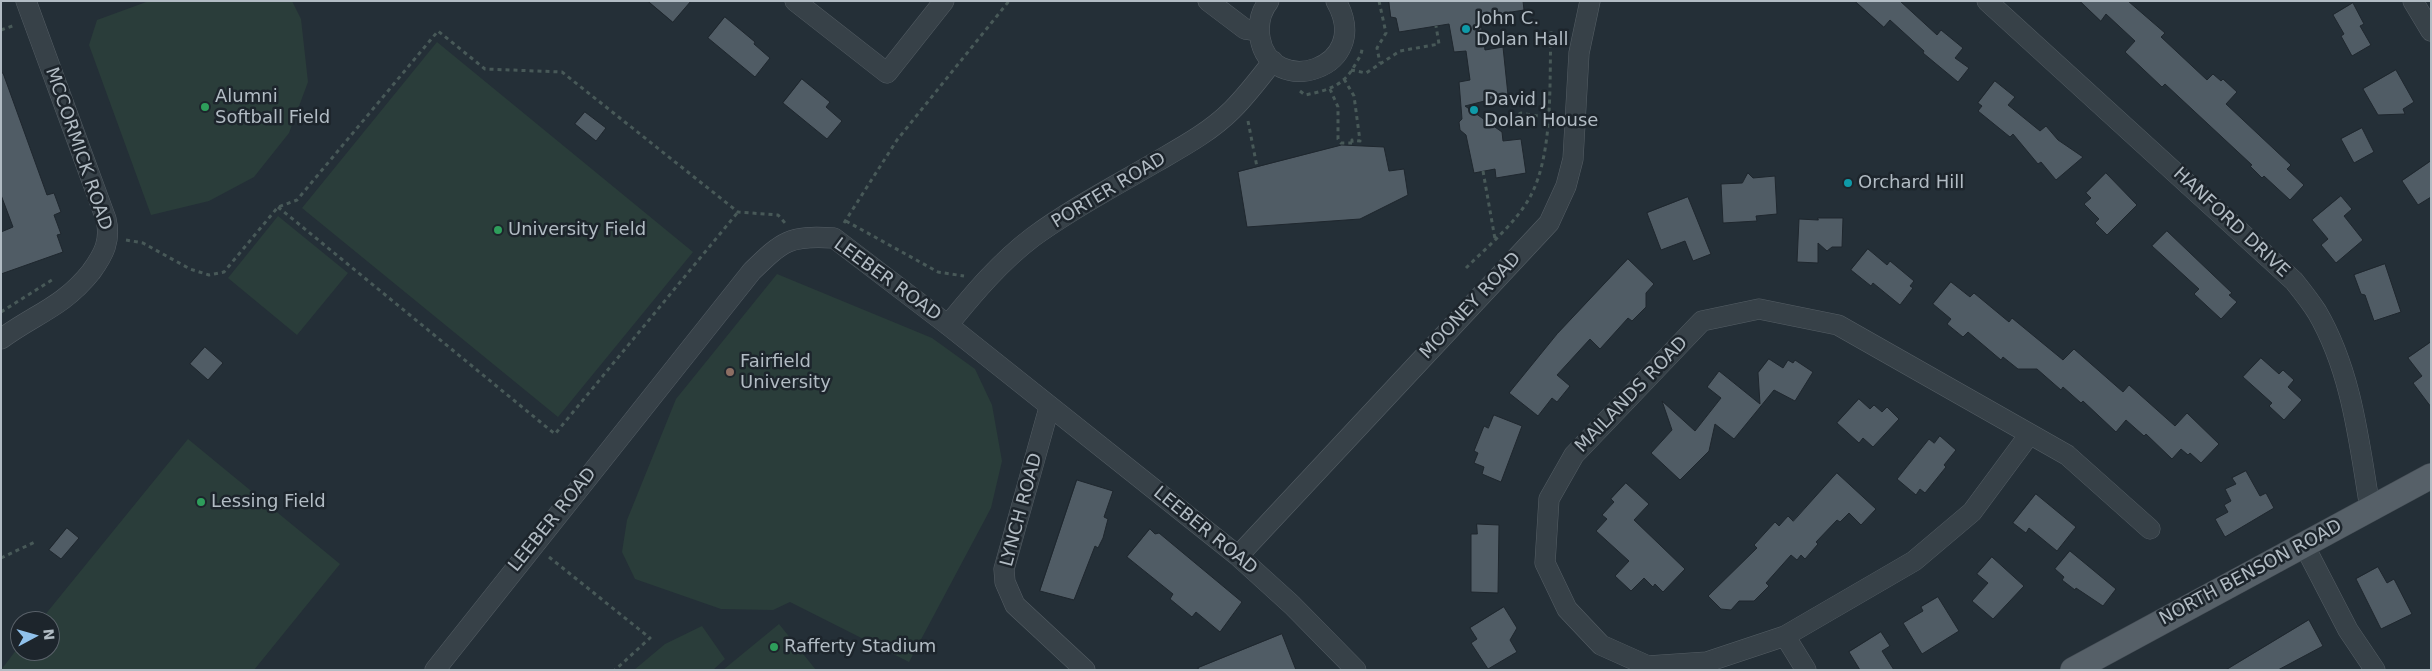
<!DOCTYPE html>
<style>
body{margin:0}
#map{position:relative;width:2432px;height:671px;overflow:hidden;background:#242f37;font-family:"DejaVu Sans",sans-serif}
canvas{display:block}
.frame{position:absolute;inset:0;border:2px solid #b2bcc4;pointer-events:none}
.north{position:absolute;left:10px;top:611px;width:50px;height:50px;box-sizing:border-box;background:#1d252c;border:1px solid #596169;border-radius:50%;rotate:84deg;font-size:14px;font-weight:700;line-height:20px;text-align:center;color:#b2bcc4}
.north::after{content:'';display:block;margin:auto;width:18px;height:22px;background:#90c1eb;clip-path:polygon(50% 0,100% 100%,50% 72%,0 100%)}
</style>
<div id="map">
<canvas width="2432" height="671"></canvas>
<div class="frame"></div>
<div class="north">N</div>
</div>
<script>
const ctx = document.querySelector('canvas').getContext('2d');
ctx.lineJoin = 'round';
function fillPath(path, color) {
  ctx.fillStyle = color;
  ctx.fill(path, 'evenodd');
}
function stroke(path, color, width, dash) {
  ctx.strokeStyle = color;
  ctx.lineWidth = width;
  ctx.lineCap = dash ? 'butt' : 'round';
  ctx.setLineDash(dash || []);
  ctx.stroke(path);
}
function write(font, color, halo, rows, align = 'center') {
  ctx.font = font + ' "DejaVu Sans",sans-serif';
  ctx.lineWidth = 5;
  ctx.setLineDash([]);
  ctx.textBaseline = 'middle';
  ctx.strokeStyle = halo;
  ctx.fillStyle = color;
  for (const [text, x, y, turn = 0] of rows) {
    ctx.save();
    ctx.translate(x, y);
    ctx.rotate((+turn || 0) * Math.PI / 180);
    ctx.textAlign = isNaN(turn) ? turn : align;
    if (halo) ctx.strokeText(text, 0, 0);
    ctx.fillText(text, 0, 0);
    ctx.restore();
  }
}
fillPath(new Path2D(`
 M149,1H292L301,19L308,82L289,133L254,177L209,201L151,215L89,45L97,20Z
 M437,42L693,252L558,417L302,208Z
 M278,216L348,273L297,335L228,278Z
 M777,274L932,338L975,369L992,405L1002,461L991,508L909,662L790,602L773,610L721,609L635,579L622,552L627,520L676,399Z
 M188,439L340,564L254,670H1L20,645V651H50V621H40Z
 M779,624L816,670H723Z
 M702,626L725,659L713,670H634L665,644Z`), '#2a3d3a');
const building = new Path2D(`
 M648,1H691L673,22Z
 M1389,1H1523L1524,10L1480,17L1485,50L1503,47L1508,95L1465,106L1502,132L1503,141L1521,139L1526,173L1496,178L1495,169L1474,173L1466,135L1460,130L1459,122L1462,119L1459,82L1470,80L1466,51L1454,52L1449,24L1399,32L1396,18L1391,17Z
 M1855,1H1900L1937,35L1941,30L1963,48L1955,58L1969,68L1958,82L1923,53L1924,51L1890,20L1884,27Z
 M2080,1H2128L2165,33L2161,37L2207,80L2213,74L2221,81L2223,79L2237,92L2226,104L2291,165L2287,169L2304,185L2290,200L2264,176L2262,178L2250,166L2252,165L2165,84L2162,87L2125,52L2135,41L2106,14L2101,21Z
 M2353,3L2364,24L2360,26L2371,45L2352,56L2341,36L2344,34L2333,15Z
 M725,17L755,42L754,44L770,58L755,77L708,38Z
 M2396,70L2414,102L2403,109L2405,114L2378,115L2363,89Z
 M1,73H3L47,195L54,193L61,212L54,215L61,234L57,235L63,252L1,274V232L13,227L1,195Z
 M802,79L830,102L826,107L842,121L827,139L783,103Z
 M1995,81L2015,97L2008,105L2040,131L2046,126L2058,140L2083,157L2056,180L2041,162L2038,164L2013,134L2010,137L1978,111L1982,106L1978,103Z
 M585,112L606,128L596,141L575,124Z
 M2362,128L2374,152L2354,163L2341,139Z
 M1342,145L1384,147L1389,171L1404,169L1408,195L1360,219L1247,227L1238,172Z
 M2431,161V197L2418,205L2402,181Z
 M1748,173L1753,178L1775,176L1777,214L1756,216L1757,221L1723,223L1721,184L1742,183Z
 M2106,173L2137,205L2107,235L2095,223L2099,219L2084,204L2091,198L2086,193Z
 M2341,196L2352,209L2344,216L2363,240L2336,263L2321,245L2328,239L2312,220Z
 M1688,197L1711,254L1693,261L1685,241L1661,250L1647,213Z
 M1818,218H1843L1842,247H1832L1827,251L1818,243V263L1797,262L1799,219L1818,220Z
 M2167,231L2232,293L2229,295L2237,302L2221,319L2194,294L2199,289L2152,246Z
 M1868,249L1887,265L1890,261L1914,281L1910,286L1913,288L1900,305L1873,283L1871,286L1851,270Z
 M1628,259L1654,284L1646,293V307L1632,321L1628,318L1600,349L1590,339L1557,375L1570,386L1557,402L1552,398L1538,416L1509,393L1557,334Z
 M2385,264L2401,312L2374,321L2365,295L2361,294L2354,275Z
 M1951,282L1970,297L1974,293L2009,322L2012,318L2063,360L2074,349L2123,392L2129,385L2175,426L2187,413L2219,444L2201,463L2190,453L2188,455L2181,449L2172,459L2146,434L2144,436L2126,420L2116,432L2083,401L2081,403L2063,387L2061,390L2037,369H2018L2003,357L2001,360L1968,332L1963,337L1947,324L1951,319L1933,304Z
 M2431,342V407L2413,383L2422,376L2408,358Z
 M205,347L223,363L208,380L190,364Z
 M2261,358L2279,374L2283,370L2294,380L2288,387L2302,400L2284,420L2269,406L2272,403L2243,377Z
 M1769,359L1783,368L1788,360L1793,363L1795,360L1813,372L1795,401L1774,390L1734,439L1715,424L1709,451L1680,480L1651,453L1672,430L1662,401L1695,431L1721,398L1707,387L1719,371L1760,404L1758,373Z
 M1859,399L1870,409L1874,405L1882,412L1887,407L1899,419L1873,447L1863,438L1859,443L1837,423Z
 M1494,415L1522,426L1501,482L1482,474L1484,467L1474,463L1478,453L1474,451L1484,426L1488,428Z
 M1940,436L1956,450L1944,465L1946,467L1925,493L1920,489L1916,495L1897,479L1929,439L1934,443Z
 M2246,471L2260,496L2266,493L2274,508L2225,537L2215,519L2228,512L2224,505L2231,501L2225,489L2236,484L2232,478Z
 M1837,473L1876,509L1861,525L1849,513L1840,522L1837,520L1816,542L1818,544L1805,559L1801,555L1797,560L1791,555L1766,583L1769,586L1754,601H1739L1731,610L1721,609L1708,596L1757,548L1754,545L1775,522L1779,526L1788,516L1793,521Z
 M1077,480L1113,491L1104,517L1108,519L1103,538L1098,548L1095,546L1074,600L1040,591Z
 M1626,483L1649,504L1634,520L1685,569L1663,592L1655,584L1653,587L1644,578L1631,591L1615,576L1629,561L1596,531L1607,519L1602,515L1614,502L1611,499Z
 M2036,494L2076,527L2057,551L2029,528L2026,533L2013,523Z
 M1477,524L1499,525L1498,593L1471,592V534H1477Z
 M67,528L79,538L61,559L49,550Z
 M1150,529L1155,534L1159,533L1242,602L1220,632L1196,612L1192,617L1170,599L1173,594L1127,557Z
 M2070,551L2116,589L2103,606L2076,588L2075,590L2062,580L2064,577L2055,569Z
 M1992,557L2024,586L1993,619L1972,601L1988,583L1977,574Z
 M2378,567L2387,583L2394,579L2412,614L2381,629L2356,579Z
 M1938,597L1959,631L1922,654L1903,623L1923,611L1921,607Z
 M1504,607L1517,628L1510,640L1517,652L1488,669L1471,643L1477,639L1470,628Z
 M2309,620L2323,646L2278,670H2226Z
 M1881,632L1890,646L1882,651L1894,670H1860L1849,652Z
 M1282,634L1296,670H1199L1198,668Z`);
fillPath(building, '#505c65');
stroke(building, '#1f272e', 1);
const minor = new Path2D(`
 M795,1L887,73L944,1
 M1208,1L1245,29L1259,31
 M1269,1C1260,12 1258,25 1260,38C1270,99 1375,70 1336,1
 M1987,1L2294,281C2302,291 2310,301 2317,312C2352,372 2359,442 2370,508
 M2413,1L2431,31
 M948,325C974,293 1000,262 1033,237C1071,209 1115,186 1156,162C1182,147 1210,132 1232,110C1247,95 1260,78 1273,61
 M1,339C35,314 63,307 91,272C104,254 111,241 106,219L26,1
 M1049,408L1004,569L1005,582L1015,605L1085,670
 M2029,435L1972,512L1914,561L1785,636L1707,662L1648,666L1601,645L1567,609L1545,563L1549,499L1574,455L1702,321L1759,309L1838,325L2067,455L2150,529
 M2304,545L2348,630L2375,670
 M1238,556L1549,223L1566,186L1573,159L1579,53L1590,1
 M1785,636L1806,670
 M435,670L752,271C783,241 789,235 834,238L948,325L1238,556L1292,605L1356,670`);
const major = new Path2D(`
 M2073,670L2431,476`);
stroke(minor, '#555e65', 21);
stroke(major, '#444c54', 26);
stroke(new Path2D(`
 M1379,1L1386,33L1377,48L1380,63
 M1,30L15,25
 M1351,70L1366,73L1400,51L1439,44L1436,26
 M1344,79L1354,96L1360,141L1352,140V145
 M1330,89L1338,107V139L1341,143H1352
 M1300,91L1305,95C1329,90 1344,86 1356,63C1359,58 1362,54 1362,48
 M1248,121L1257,167
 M1488,122L1509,120L1521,113L1548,118
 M1483,171L1495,239
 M278,207L555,434L738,212
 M846,221L938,272L964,276
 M844,223L897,140L1009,1
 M126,240L143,243L190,269L209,275L224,272L278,207L297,200L438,31L485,69L562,72L738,212L778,215L785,223
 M1466,268C1488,246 1515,224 1530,197C1554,153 1549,81 1551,31
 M1,312L55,278
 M549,557L650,638L615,670
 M1,558L37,541`), '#485958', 3, [4, 4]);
stroke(minor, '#374148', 20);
stroke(major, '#566068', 25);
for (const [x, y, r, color] of [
 [1466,29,5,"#0f9aa8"],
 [205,107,5,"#2e9e5b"],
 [1474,110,5,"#0f9aa8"],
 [1848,183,5,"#0f9aa8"],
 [498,230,5,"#2e9e5b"],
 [730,372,5,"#8d6e63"],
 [201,502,5,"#2e9e5b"],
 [774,647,5,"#2e9e5b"]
]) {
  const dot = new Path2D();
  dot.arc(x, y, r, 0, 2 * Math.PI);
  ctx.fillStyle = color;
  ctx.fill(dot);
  stroke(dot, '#1d252c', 2);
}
write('18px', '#b2bcc4', '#1d252c', [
 ["John C.",1476,19],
 ["Dolan Hall",1476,40],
 ["Alumni",215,97],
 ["Softball Field",215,118],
 ["David J",1484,100],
 ["Dolan House",1484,121],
 ["Orchard Hill",1858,183],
 ["University Field",508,230],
 ["Fairfield",740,362],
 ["University",740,383],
 ["Lessing Field",211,502],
 ["Rafferty Stadium",784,647]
], 'left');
write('18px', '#b2bcc4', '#1d252c', [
 ["MCCORMICK ROAD",78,149,71],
 ["PORTER ROAD",1109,191,-31],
 ["HANFORD DRIVE",2231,223,43],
 ["LEEBER ROAD",887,280,36],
 ["MOONEY ROAD",1471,306,-47],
 ["MAILANDS ROAD",1632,395,-46],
 ["LYNCH ROAD",1022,510,-75],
 ["LEEBER ROAD",553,520,-51],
 ["LEEBER ROAD",1205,531,39],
 ["NORTH BENSON ROAD",2251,573,-28]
]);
</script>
